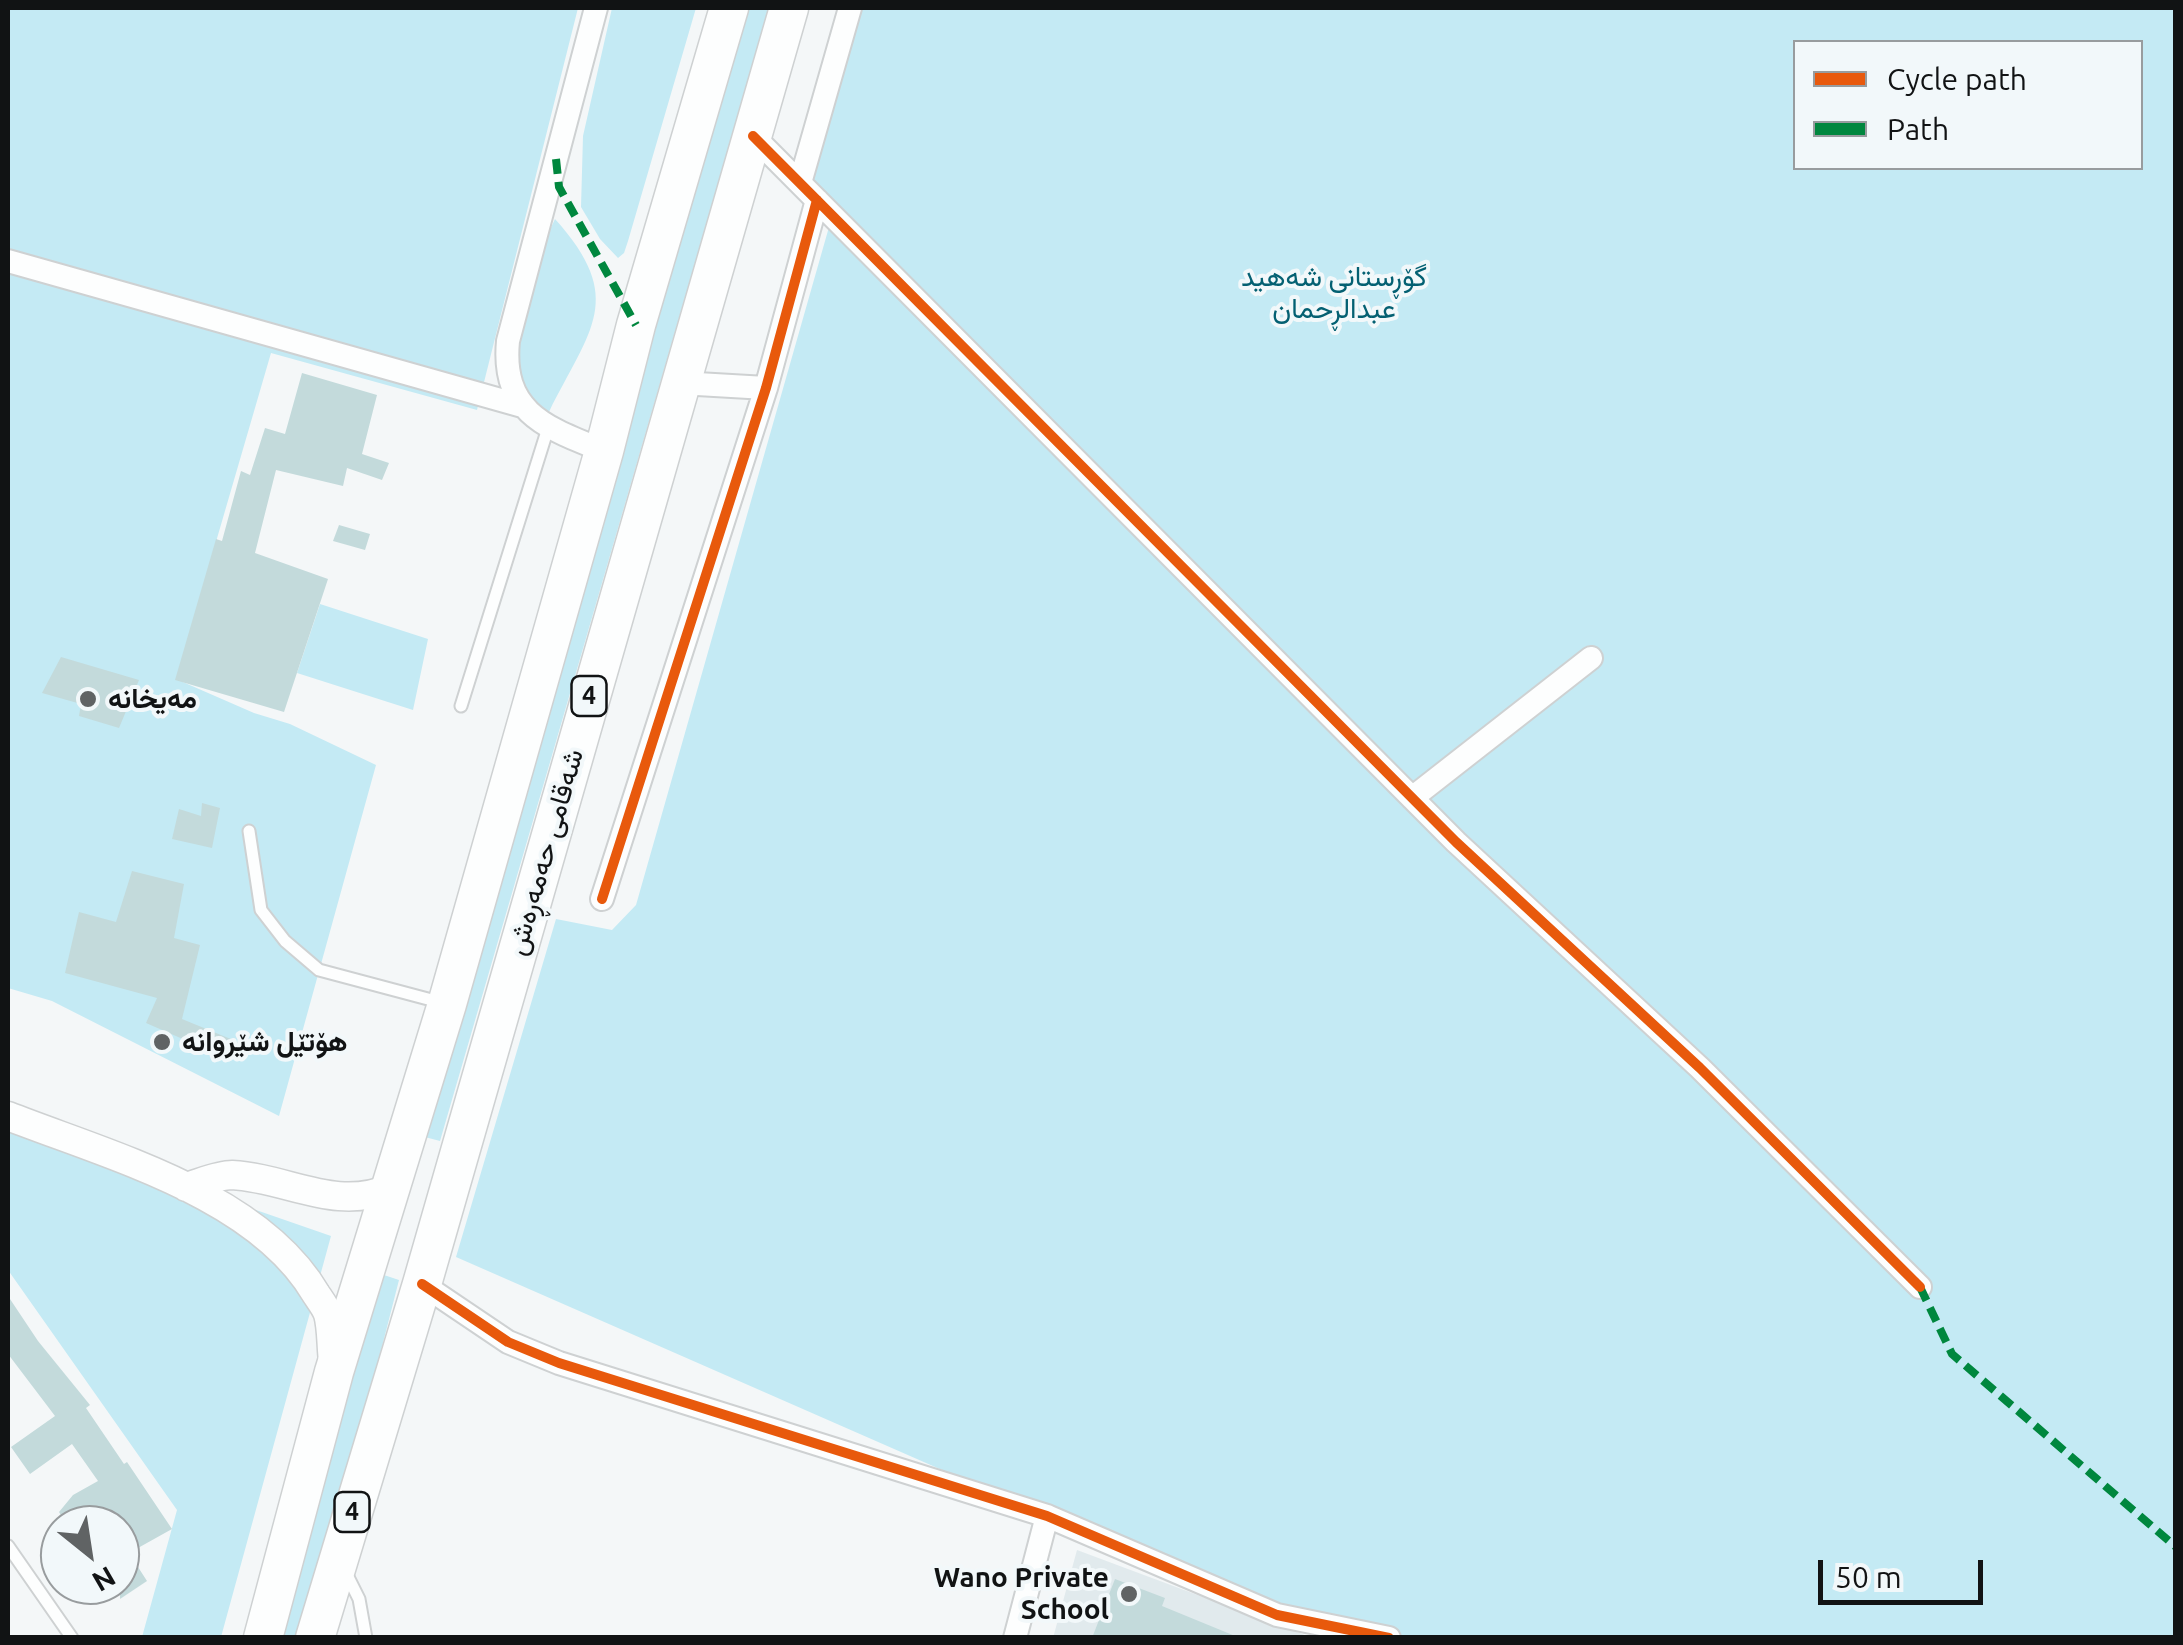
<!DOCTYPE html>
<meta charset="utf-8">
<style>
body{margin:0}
#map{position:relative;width:2183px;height:1645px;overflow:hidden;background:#f4f7f8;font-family:Ubuntu,sans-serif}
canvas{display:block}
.frame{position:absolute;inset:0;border:10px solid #111314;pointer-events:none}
.legend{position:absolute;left:1793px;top:40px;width:350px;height:130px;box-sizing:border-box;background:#f2f8fa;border:2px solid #989c9e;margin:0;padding:12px 18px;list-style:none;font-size:30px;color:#111314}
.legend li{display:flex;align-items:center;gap:20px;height:50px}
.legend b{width:50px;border:2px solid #989c9e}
.north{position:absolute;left:40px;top:1505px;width:100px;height:100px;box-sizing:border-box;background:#f2f8fa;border:2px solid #989c9e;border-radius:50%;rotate:150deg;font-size:28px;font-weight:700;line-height:40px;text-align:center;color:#111314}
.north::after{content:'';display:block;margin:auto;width:35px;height:45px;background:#606364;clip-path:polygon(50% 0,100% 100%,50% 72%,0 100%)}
.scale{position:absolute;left:1818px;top:1560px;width:165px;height:45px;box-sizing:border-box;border:5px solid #111314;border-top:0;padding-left:12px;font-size:30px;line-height:35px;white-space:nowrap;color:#111314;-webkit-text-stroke:8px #f2f8fa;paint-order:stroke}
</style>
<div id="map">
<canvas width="2183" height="1645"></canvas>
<div class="frame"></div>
<ul class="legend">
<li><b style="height:12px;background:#e8590c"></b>Cycle path</li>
<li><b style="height:12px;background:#00873e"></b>Path</li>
</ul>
<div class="north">N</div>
<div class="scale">50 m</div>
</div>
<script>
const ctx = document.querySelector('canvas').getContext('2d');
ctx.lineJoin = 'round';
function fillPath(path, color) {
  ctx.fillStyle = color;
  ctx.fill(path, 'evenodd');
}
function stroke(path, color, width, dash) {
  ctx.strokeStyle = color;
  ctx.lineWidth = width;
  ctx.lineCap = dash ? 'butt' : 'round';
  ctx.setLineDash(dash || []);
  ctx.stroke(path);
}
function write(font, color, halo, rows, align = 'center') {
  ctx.font = font + ' Ubuntu,Vazirmatn,sans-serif';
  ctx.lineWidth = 8;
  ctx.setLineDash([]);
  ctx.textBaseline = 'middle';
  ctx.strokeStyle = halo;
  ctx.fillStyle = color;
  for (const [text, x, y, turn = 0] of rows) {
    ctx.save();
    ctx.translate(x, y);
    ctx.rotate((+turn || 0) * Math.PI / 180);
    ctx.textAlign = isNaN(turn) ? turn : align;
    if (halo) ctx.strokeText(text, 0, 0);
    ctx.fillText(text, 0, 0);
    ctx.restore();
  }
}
fillPath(new Path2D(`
 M1077,1550L1310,1637L1053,1638Z`), '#e1eaed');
fillPath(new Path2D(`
 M8,8H578L477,410L271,353L176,679L254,713L290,724L376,765L279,1116L52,1001L8,988Z
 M612,8H696L628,241L624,253L618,258L600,239L581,207L583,136Z
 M746,8H769L440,1141L421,1136Z
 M836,8H2175V1637H1341L1047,1516L456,1257L556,919L612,930L636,905L829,227L808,176L847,50ZM1796,42H2140V168H1796Z
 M555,219C627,299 590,329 549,412C483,379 532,267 555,219Z
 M320,604L428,639L413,710L297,673Z
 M8,1124L331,1236L221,1637H142L177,1510L8,1270Z
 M381,1274L399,1280L348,1480L300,1637L277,1638Z`), '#c4eaf4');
fillPath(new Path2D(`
 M302,373L377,395L362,454L389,463L382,480L347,468L343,486L276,470L255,553L328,579L284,712L175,680L216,539L222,541L241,471L250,475L265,428L285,434Z
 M339,525L370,534L365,550L333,541Z
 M61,657L139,680L119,728L79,716L81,704L42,693Z
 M202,803L220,808L212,848L172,839L179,809L201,816Z
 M132,871L184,884L174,938L200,945L182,1019L238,1042L231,1060L146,1023L157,998L65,973L79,912L116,922Z
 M8,1296L38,1341L90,1405L86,1408L124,1464L127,1462L172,1529L129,1553L147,1581L120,1599V1525H67L59,1512L73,1495L98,1481L72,1444L30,1474L11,1447L55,1416L8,1354Z
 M1115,1579L1165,1598L1162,1606L1240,1638H1092Z`), '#c3dadb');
const service = new Path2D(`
 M461,706L548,428
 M249,831L261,910L285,941L319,970L443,1003
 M8,1546L72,1638
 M345,1571L359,1599L366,1638`);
const minor = new Path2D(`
 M596,8L508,341C501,414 548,428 604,451
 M753,136L1456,842L1700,1068L1920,1287
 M800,183L850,8
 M8,261L522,406
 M680,383L766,388
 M1412,798L1591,658
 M602,899L766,388L817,200
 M422,1284L508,1342L559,1363L1047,1516L1277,1615L1389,1638
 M1015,1638L1047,1516`);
const tertiary = new Path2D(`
 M8,1116C110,1156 258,1195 316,1294C320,1300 326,1308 328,1314C332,1328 331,1346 333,1361
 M186,1187C200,1183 218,1175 232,1175C288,1178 335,1212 391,1188`);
const trunk = new Path2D(`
 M263,1638L334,1372L447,1004L604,451L636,325L729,8
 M315,1638L422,1284L789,8`);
stroke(service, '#ced1d2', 15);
stroke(minor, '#ced1d2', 26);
stroke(tertiary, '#ced1d2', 31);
stroke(trunk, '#ced1d2', 41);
stroke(service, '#fdfefe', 11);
stroke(minor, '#fdfefe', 22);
stroke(tertiary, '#fdfefe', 28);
stroke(trunk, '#fdfefe', 38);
stroke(new Path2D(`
 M556,159L559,187L636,325
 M1920,1287L1952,1354L2176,1547`), '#00873e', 8, [15, 8]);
stroke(new Path2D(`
 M753,136L1456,842L1700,1068L1920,1287
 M602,899L766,388L817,200
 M422,1284L508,1342L559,1363L1047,1516L1277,1615L1389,1638`), '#e8590c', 10);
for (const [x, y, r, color] of [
 [88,699,10,"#606364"],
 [162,1042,10,"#606364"],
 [1129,1594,10,"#606364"]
]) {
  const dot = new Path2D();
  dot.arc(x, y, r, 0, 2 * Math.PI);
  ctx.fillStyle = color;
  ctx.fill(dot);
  stroke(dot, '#f2f8fa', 4);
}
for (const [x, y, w] of [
 [589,696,35],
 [352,1512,35]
]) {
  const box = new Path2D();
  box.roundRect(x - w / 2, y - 20, w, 40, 8);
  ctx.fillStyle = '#f2f8fa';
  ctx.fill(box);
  stroke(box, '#111314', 2.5);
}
write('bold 25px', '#111314', null, [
 ["4",589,696],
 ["4",352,1512]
]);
write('28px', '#046072', '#f2f8fa', [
 ["گۆڕستانی شەهید",1334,277],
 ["عبدالڕحمان",1334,309]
]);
write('bold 28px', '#111314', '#f2f8fa', [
 ["مەیخانە",108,699],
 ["هۆتێل شێروانە",182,1042],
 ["Wano Private",1109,1578,"right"],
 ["School",1109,1610,"right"]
], 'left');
write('28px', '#111314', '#f2f8fa', [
 ["شەقامی حەمەڕەش",545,852,-74]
]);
</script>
